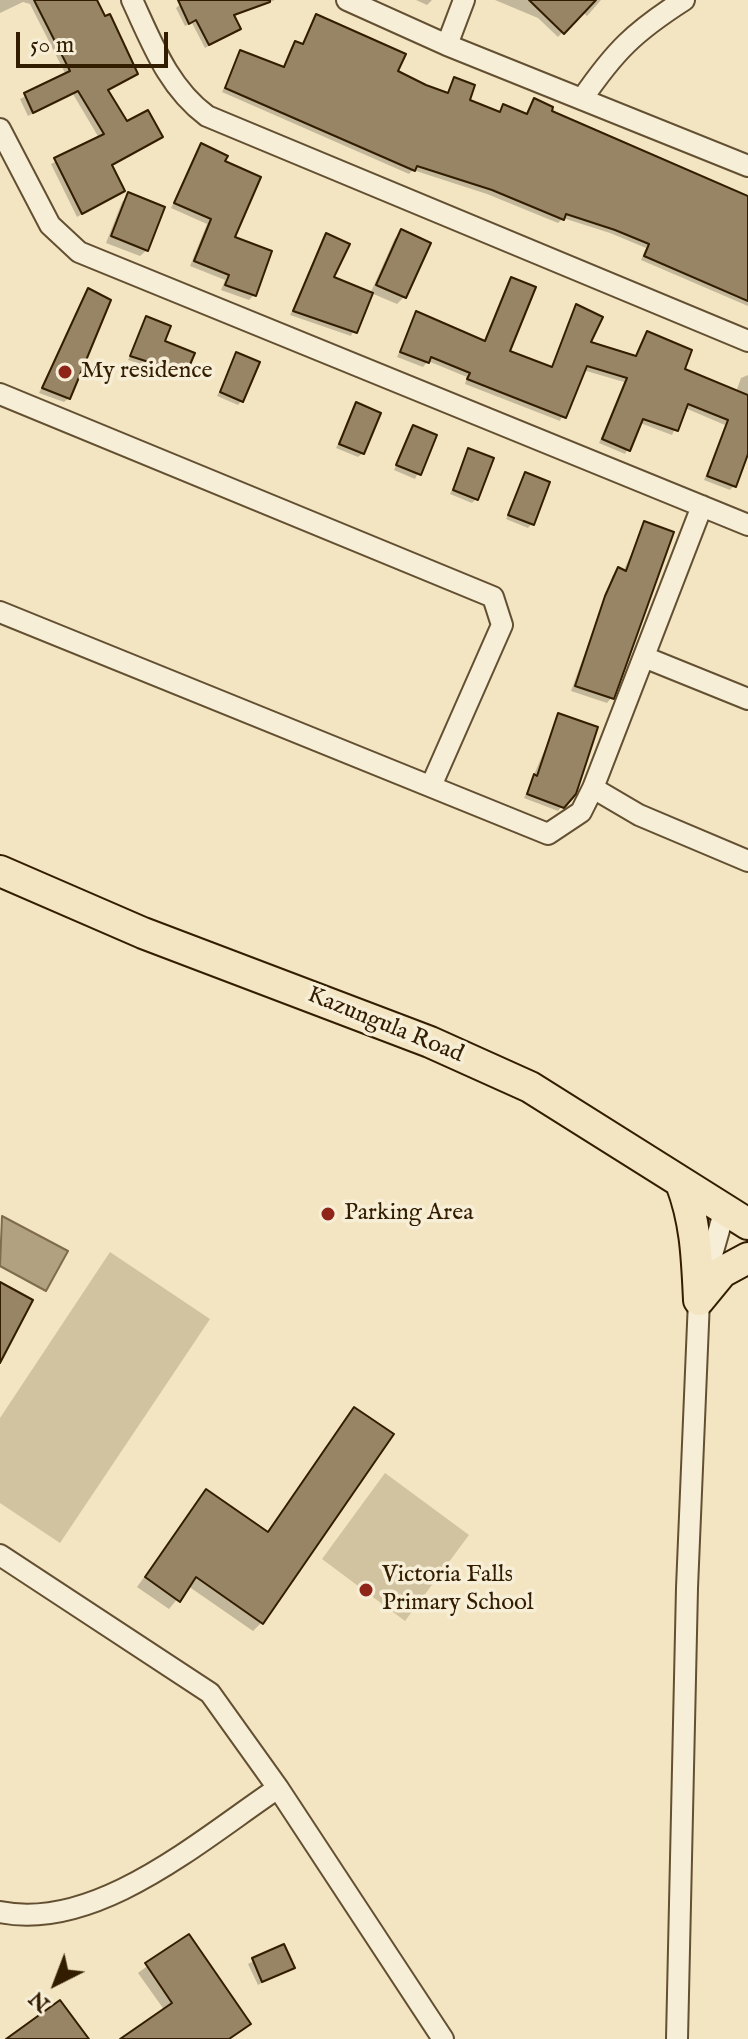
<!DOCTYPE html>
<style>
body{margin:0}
#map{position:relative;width:748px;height:2039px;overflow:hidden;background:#f3e5c1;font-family:"IM FELL English",serif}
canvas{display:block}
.north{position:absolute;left:16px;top:1943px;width:80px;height:80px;-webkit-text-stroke:6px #f7eed7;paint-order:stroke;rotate:222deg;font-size:22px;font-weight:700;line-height:32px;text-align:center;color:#331d01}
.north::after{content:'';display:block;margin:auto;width:28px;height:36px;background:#331d01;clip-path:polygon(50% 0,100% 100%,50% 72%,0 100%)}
.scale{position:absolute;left:16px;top:32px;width:152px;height:36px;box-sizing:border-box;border:4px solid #331d01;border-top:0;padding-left:10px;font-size:24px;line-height:28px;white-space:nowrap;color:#331d01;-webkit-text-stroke:6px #f7eed7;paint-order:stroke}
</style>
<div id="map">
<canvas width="748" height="2039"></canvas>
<div class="north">N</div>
<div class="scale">50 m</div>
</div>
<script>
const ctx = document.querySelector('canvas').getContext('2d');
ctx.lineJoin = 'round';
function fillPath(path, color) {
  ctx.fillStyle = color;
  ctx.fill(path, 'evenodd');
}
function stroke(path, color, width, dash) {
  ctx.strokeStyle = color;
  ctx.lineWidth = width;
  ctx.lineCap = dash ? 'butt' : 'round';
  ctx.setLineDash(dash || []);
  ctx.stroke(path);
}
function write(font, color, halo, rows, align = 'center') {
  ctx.font = font + ' "IM FELL English",serif';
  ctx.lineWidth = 7;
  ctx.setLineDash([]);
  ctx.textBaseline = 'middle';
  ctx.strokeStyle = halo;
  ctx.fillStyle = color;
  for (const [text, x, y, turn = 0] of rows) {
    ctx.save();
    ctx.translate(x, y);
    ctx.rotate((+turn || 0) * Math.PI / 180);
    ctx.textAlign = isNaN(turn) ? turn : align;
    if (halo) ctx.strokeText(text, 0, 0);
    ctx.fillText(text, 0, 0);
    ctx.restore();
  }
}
fillPath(new Path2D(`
 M110,1252L210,1319L60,1543L0,1503V1418Z
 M385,1473L469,1535L405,1621L322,1559Z`), '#d2c3a0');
const water = new Path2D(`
 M2,1216L68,1251L46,1291L0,1266Z`);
fillPath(water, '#b2a180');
stroke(water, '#7f6c4d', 2);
fillPath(new Path2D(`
 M0,0H94L136,74L107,91L126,124L160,137L110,167L123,190L77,217L51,164L99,138L73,94L28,116L20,99L66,75L30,4L23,2L0,13Z
 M186,0H275L232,17L239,29L205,48L192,23L185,26L176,8Z
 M416,0H432L427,5Z
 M495,0H601L587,16L582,12L558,37L538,18Z
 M316,17L396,72L446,94L455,79L467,101L498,113L503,107L525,116L534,100L549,112L621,140L748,201V306L641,260L646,248L610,233L563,218L558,223L487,194L413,170L409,174L222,92L240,52L282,69L291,47L296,43L302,45Z
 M201,146L222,162L232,238L254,295L249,300L221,290L225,280L190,266L207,224L171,208Z
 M129,195L147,250L140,256L106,243L122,202Z
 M402,232L428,244L404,297L397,304L371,293L351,336L290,315L327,235L331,278L370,294L395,238Z
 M512,279L507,352L551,369L576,306L589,343L635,358L648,333L682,370L736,392L741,378L748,375V448L734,486L730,490L704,480L725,425L685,408L672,435L640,423L625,454L599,443L624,382L583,370L560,421L465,384L467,377L428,361L423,367L397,357L416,313L484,342Z
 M88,291L69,398L64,402L39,393Z
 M147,319L185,373L181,377L128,360Z
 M237,354L242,400L238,405L217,396Z
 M356,405L363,453L358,457L336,448Z
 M413,428L435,436L415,479L394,470Z
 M469,450L476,499L472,503L450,494Z
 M525,474L532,523L528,528L506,519Z
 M645,523L612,697L607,703L571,691L613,575L619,570L623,572Z
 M559,716L562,806L558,811L524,798Z
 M354,1409L262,1622L253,1631L188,1586L169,1609L137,1587L206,1491L266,1533Z
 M188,1936L248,2024L229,2039H125L165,2011L138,1973Z
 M283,1946L293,1967L258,1985L248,1964Z`), '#0003');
const building = new Path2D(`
 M34,0H97L105,16L110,14L138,74L108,90L127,121L148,110L163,137L112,165L125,191L82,214L54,158L104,134L78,91L33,113L24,93L70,71Z
 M178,0H270V2L234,15L241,29L209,45L196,20L189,24Z
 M529,0H596L564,34Z
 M316,14L406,54L398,71L426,85L448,93L454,77L475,85L470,100L500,112L503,104L527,114L534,98L553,107L552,111L748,196V301L644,256L649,244L615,230L566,214L564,220L492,190L417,166L415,171L225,88L240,50L284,67L295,41L303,44Z
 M201,143L228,156L225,161L261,177L235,237L272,251L256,296L225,285L229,275L194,261L211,219L174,203Z
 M128,192L165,207L148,251L111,236Z
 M401,229L431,243L406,298L376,285Z
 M326,233L350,244L334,277L373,293L357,333L293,311Z
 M511,277L536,287L510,351L552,367L576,304L603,317L591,342L636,356L647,331L692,350L685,369L748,395V454L736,487L707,476L728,420L688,404L678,431L643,419L630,451L602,439L627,378L587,366L566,418L467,379L470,373L431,357L429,363L400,352L416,311L485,341Z
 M88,288L111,300L70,399L42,388Z
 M146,316L171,326L165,341L195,353L186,374L130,356Z
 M236,352L260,362L243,402L220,392Z
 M356,402L381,413L364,454L339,444Z
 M413,425L437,435L421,475L396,465Z
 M468,448L494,458L478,500L453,490Z
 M525,472L550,482L534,525L508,515Z
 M644,521L674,532L614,699L575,686L605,596L618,567L626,571Z
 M558,713L598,727L576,794L564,808L527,794L534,774L537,776Z
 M0,1282L33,1300L0,1363Z
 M354,1407L394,1434L263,1624L196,1577L180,1602L145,1577L206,1489L268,1532Z
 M189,1934L251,2024L229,2039H120L172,2003L145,1963Z
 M284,1944L295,1968L262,1982L252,1958Z
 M60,2000L89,2039H6Z`);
fillPath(building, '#978565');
stroke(building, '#331d01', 2);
const street = new Path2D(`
 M132,0C152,43 168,87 207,116L748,341
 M347,0L447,45L748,166
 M447,45L464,0
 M582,99C615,51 634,32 684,0
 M0,129L50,225L79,252L748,525
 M0,394L493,597L502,625L431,786
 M0,612L548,834L581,812L593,788L702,506
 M644,657L748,699
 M593,788L639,815L748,861
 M0,1555L210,1693L278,1788L443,2039
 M0,1912C97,1932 203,1838 278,1788
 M677,2039L687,1588L699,1300L725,1209`);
const primary = new Path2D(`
 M0,871L143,933L430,1042L530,1087L748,1224
 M681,1183C696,1222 697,1258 699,1300
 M699,1300L722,1272L748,1258`);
stroke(street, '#634f31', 24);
stroke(primary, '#331d01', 34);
stroke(street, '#f7eed7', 20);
stroke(primary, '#f3e5c1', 30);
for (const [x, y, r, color] of [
 [65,372,8,"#8f2418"],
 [328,1214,8,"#8f2418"],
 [366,1590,8,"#8f2418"]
]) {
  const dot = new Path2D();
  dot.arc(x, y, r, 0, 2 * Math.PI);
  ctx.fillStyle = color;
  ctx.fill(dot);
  stroke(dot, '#f7eed7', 3);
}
write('24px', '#331d01', '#f7eed7', [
 ["My residence",81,372],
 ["Parking Area",344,1214],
 ["Victoria Falls",382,1576],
 ["Primary School",382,1604]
], 'left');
write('24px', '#331d01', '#f7eed7', [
 ["Kazungula Road",385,1026,22]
]);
</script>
